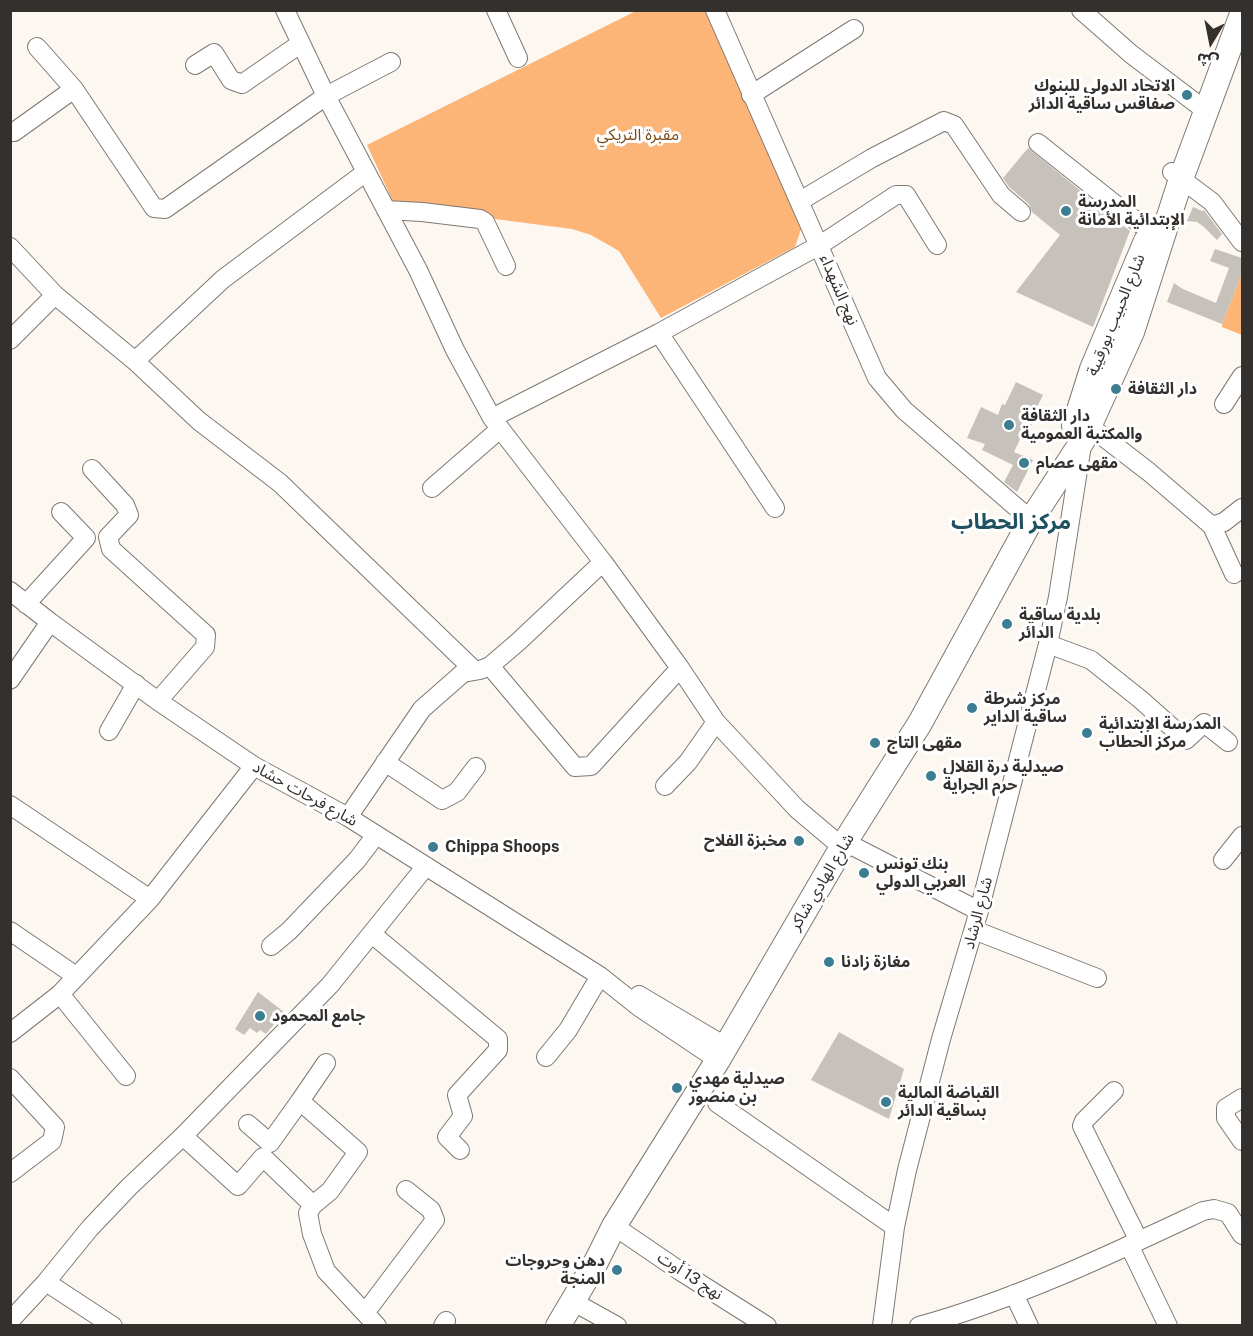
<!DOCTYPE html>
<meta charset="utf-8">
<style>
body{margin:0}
#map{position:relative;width:1253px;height:1336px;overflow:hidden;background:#fdf7f1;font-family:"Public Sans","Noto Sans Arabic",sans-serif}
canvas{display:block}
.frame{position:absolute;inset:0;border:12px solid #33302e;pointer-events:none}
.north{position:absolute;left:1181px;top:12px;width:60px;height:60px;-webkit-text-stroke:4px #fff;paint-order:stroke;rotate:190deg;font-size:16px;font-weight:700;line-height:24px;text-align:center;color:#33302e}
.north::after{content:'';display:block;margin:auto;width:21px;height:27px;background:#33302e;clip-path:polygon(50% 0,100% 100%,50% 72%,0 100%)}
</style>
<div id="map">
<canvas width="1253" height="1336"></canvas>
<div class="frame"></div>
<div class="north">ش</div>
</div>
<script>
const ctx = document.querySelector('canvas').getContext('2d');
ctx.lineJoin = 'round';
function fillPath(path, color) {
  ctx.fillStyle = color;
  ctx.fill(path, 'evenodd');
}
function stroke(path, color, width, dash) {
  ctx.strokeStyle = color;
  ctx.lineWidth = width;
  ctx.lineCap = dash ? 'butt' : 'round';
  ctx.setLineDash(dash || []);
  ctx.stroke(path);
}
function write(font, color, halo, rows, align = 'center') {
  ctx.font = font + ' "Public Sans","Noto Sans Arabic",sans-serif';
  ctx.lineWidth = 6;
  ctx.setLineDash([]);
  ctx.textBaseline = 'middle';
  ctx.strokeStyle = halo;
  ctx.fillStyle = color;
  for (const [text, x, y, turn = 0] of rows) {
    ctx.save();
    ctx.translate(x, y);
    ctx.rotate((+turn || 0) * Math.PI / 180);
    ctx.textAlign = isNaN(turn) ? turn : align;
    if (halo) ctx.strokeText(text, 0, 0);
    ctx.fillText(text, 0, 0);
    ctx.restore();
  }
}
fillPath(new Path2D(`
 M636,11H705L802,226L795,247L661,318L619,251L591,235L572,229L395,206L367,145Z
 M1242,273V335L1222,327V324Z`), '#fcb577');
fillPath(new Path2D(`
 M1028,148L1130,231L1093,327L1016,292L1060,235L1032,212L1029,204L1009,187L1003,178Z
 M1193,207L1202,211L1204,210L1222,234L1217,240L1204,227L1197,222L1187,221Z
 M1215,249L1242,258V273L1222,324L1167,302L1174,283L1183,289L1216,303L1229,268L1210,261Z
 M1016,382L1043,395L1035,411L1038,412L1028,432L1024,431L1014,452L1033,460L1017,492L1004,482L1013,465L982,450L985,444L967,438L981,407L998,415L1002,404L1005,405Z
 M258,992L284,1012L266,1034L260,1030L257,1033L250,1028L244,1035L235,1029Z
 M839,1032L904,1069L889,1119L811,1080Z`), '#c7c1bb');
const minor = new Path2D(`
 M285,10L326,96L418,270L455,350L492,418L603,562L680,668L716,722L797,809L842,847
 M496,10L518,58
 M715,10L877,378L904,410L1031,520
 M1081,10L1131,54L1197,104
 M37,47L74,89L154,208L165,209L326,96L391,62
 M195,65L214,53L231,80L242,84L300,44
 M751,95L854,29
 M10,132H14L74,89
 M1038,143L1140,224L1152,228
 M1172,172L1212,202L1242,242
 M800,201L872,158L944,121L954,125L1001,195L1021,212
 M386,210L422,212L480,219L485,222L506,266
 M10,247L55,295L135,361L199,421L280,483L475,671
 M659,333L775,508
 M10,340L55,295
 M135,361L223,279L366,172
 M1224,404L1242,376
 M492,418L659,333L820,245L896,195H906L937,245
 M1088,425L1149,472L1212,526L1234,574
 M92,469L125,505L129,515L108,537L111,549L206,635L205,647L158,701
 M432,488L500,429
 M1212,526L1224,522L1242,508
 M10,591L50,622L158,701L254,766L348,817L600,976L639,1007L718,1060
 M26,604L86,538L61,512
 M1048,644L1091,660L1140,699L1186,740L1204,723L1228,742
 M490,666L575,767L591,766L680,668
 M10,680L50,622
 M109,731L136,684
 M385,762L442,800L457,792L476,767
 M665,786L688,762L716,722
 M10,805L150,899
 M348,817L422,709L463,673L480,670L490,666L518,642L603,562
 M845,842L979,911
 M1223,860L1242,836
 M974,930L1097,978
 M10,931L76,976
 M372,934L498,1039V1050L457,1095L463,1116L447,1137L460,1150
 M271,946L289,931L357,860L376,835
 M60,994L126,1076
 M639,995L725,1046
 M10,1033L60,994L150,899L254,766
 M546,1057L568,1030L600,976
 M10,1078L55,1127L52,1141L10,1173
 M1114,1091L1084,1121L1082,1126L1139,1241
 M1242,1098L1226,1108V1118L1242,1141
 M717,1103L895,1227
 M248,1124L270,1143L300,1101
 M183,1136L238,1186L263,1157L313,1205L308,1213L312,1234L326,1271L377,1326
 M313,1205L330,1191L358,1152L300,1101L326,1063
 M614,1226L680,1271L767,1326
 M1129,1245L1168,1326
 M46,1282L113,1326
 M1014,1294L1029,1326
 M572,1301L617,1326
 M365,1313L435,1220L431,1210L406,1190
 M10,1321L46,1282L90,1228L129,1187L183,1136L330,985L426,866
 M443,1326L446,1321
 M882,1326L895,1227L907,1170L941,1039L979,911L1048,644L1058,597L1082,445
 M919,1326C1017,1299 1111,1254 1203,1211L1214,1209L1228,1213L1242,1235`);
const major = new Path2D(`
 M1074,426L1092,369L1146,241
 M558,1326L596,1262L614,1226L718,1060L845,842L920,723L1031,520L1083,440L1132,332L1181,179L1242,14`);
stroke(minor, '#7e7873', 20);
stroke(major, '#7e7873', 26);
stroke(minor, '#fff', 18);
stroke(major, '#fff', 24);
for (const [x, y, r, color] of [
 [1187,95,6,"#3d7d91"],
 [1066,211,6,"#3d7d91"],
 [1116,389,6,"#3d7d91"],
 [1009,425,6,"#3d7d91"],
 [1024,463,6,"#3d7d91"],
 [1007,624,6,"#3d7d91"],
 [972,708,6,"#3d7d91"],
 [1087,733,6,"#3d7d91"],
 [875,743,6,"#3d7d91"],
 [931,776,6,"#3d7d91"],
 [799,841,6,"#3d7d91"],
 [433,847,6,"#3d7d91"],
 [864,873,6,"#3d7d91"],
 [829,962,6,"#3d7d91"],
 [260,1016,6,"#3d7d91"],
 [677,1088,6,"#3d7d91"],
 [886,1102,6,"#3d7d91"],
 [617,1270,6,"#3d7d91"]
]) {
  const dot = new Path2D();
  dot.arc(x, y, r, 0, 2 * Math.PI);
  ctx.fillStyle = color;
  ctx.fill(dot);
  stroke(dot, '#fff', 2);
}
write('bold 16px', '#33302e', '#fff', [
 ["الاتحاد الدولي للبنوك",1175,86,"right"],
 ["صفاقس ساقية الدائر",1175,104,"right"],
 ["المدرسة",1078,202],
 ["الإبتدائية الأمانة",1078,220],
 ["دار الثقافة",1128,389],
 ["دار الثقافة",1021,416],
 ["والمكتبة العمومية",1021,434],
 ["مقهى عصام",1036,463],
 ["بلدية ساقية",1019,615],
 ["الدائر",1019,633],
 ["مركز شرطة",984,699],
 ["ساقية الداير",984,717],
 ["المدرسة الإبتدائية",1099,724],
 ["مركز الحطاب",1099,742],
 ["مقهى التاج",887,743],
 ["صيدلية درة القلال",943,767],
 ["حرم الجراية",943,785],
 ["مخبزة الفلاح",787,841,"right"],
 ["Chippa Shoops",445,847],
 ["بنك تونس",876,864],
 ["العربي الدولي",876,882],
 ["مغازة زادنا",841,962],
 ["جامع المحمود",272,1016],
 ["صيدلية مهدي",689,1079],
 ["بن منصور",689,1097],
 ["القباضة المالية",898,1093],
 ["بساقية الدائر",898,1111],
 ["دهن وحروجات",605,1261,"right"],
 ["المنجة",605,1279,"right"]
], 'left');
write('16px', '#7b4a18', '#fff', [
 ["مقبرة التريكي",638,135]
]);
write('16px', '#33302e', '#fff', [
 ["نهج الشهداء",839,290,67],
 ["شارع الحبيب بورقيبة",1116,315,-68],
 ["شارع فرحات حشاد",305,794,29],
 ["شارع الهادي شاكر",822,882,-59],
 ["شارع الرشاد",978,913,-75],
 ["نهج 13 أوت",690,1276,33]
]);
write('bold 22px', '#1e5261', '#fff', [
 ["مركز الحطاب",1011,522]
]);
</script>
